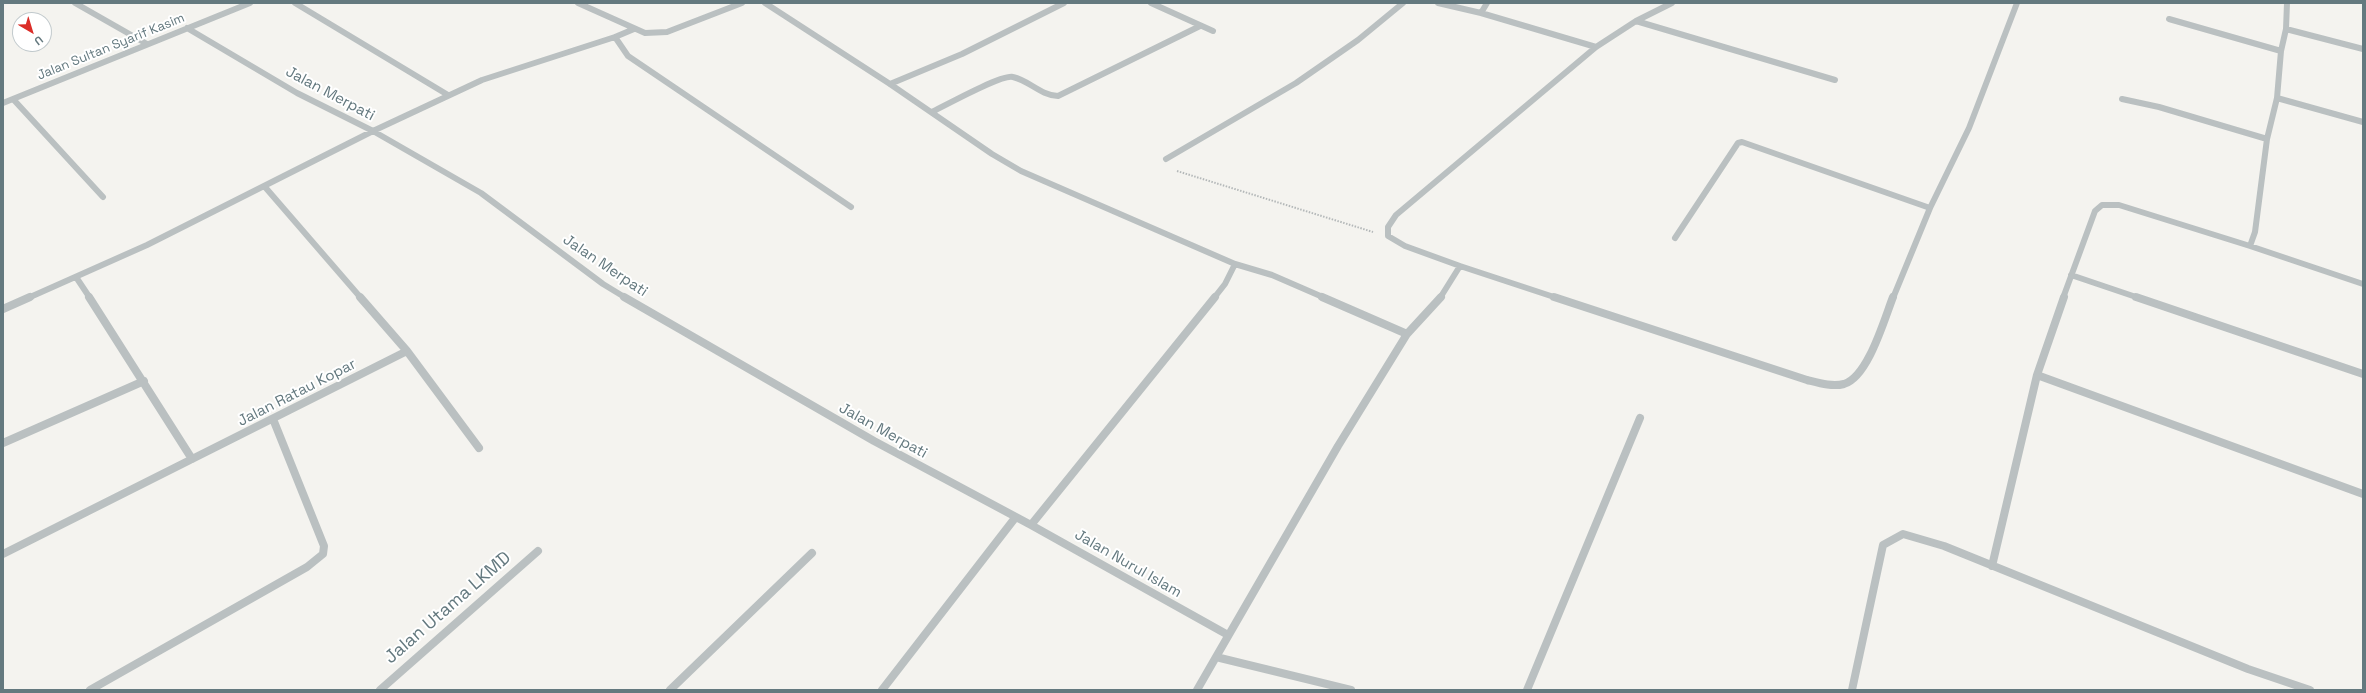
<!DOCTYPE html>
<style>
body{margin:0}
#map{position:relative;width:2366px;height:693px;overflow:hidden;background:#f4f3ef;font-family:"Space Grotesk",sans-serif}
canvas{display:block}
.frame{position:absolute;inset:0;border:4px solid #64797f;pointer-events:none}
.north{position:absolute;left:12px;top:12px;width:40px;height:40px;box-sizing:border-box;background:#fff;border:1px solid #c1c9cc;border-radius:50%;rotate:142deg;font-size:11px;font-weight:700;line-height:16px;text-align:center;color:#64797f}
.north::after{content:'';display:block;margin:auto;width:14px;height:18px;background:#db2d28;clip-path:polygon(50% 0,100% 100%,50% 72%,0 100%)}
</style>
<div id="map">
<canvas width="2366" height="693"></canvas>
<div class="frame"></div>
<div class="north">U</div>
</div>
<script>
const ctx = document.querySelector('canvas').getContext('2d');
ctx.lineJoin = 'round';
function stroke(path, color, width, dash) {
  ctx.strokeStyle = color;
  ctx.lineWidth = width;
  ctx.lineCap = dash ? 'butt' : 'round';
  ctx.setLineDash(dash || []);
  ctx.stroke(path);
}
function write(font, color, halo, rows, align = 'center') {
  ctx.font = font + ' "Space Grotesk",sans-serif';
  ctx.lineWidth = 4;
  ctx.setLineDash([]);
  ctx.textBaseline = 'middle';
  ctx.strokeStyle = halo;
  ctx.fillStyle = color;
  for (const [text, x, y, turn = 0] of rows) {
    ctx.save();
    ctx.translate(x, y);
    ctx.rotate((+turn || 0) * Math.PI / 180);
    ctx.textAlign = isNaN(turn) ? turn : align;
    if (halo) ctx.strokeText(text, 0, 0);
    ctx.fillText(text, 0, 0);
    ctx.restore();
  }
}
stroke(new Path2D(`
 M1177,171L1373,232`), '#b4b8b9', 2, [1.5, 1.5]);
stroke(new Path2D(`
 M75,3L147,44
 M295,3L448,95
 M578,3L645,33L667,32L742,3
 M765,3L890,84L992,154L1021,171L1235,264
 M1151,3L1213,31
 M1438,3L1481,13L1596,47
 M1481,13L1487,3
 M2169,19L2281,51
 M1636,21L1835,80
 M187,28L297,93L373,131L481,193L603,284L626,298
 M634,29L615,37L628,56L851,207
 M2286,29L2363,49
 M890,84L962,54L1064,3
 M2277,98L2363,122
 M13,99L103,197
 M2122,99L2159,107L2267,139
 M3,103L250,3
 M932,112C946,105 1002,74 1013,77C1030,81 1040,95 1058,96L1200,26
 M1166,159L1296,83L1358,40L1403,3
 M265,187L361,298
 M1675,238L1738,143L1742,142L1930,208
 M2250,246L2363,284
 M1460,266L1405,246L1388,236V227L1396,215L1596,47L1636,21L1672,3
 M2071,275L2139,298
 M76,277L90,298
 M28,298L147,245L373,131L482,80L615,37
 M1214,298L1225,284L1235,264L1272,275L1325,298
 M1440,298L1460,266L1557,298
 M1893,298L1930,208L1969,128L2017,3
 M2063,298L2095,211L2102,205H2119L2250,246L2255,232L2267,139L2277,98L2281,51L2286,29L2287,3`), '#bac0c1', 6);
stroke(new Path2D(`
 M89,297L192,459
 M624,297L874,441L1031,525L1228,635
 M1322,297L1407,334
 M1554,297L1807,380C1819,383 1832,387 1844,384C1868,377 1884,320 1893,297
 M2136,297L2363,374
 M3,309L30,297
 M407,351L479,448
 M2037,375L2363,494
 M3,443L144,381
 M1031,525L1215,297
 M3,554L407,351L360,297
 M1992,566L2037,375L2064,297
 M1216,657L1338,446L1407,334L1441,297
 M90,690L307,567L323,554L324,546L273,419
 M380,690L538,551
 M670,690L812,553
 M882,690L1015,518
 M1197,690L1216,657L1351,690
 M1527,690L1640,418
 M1852,690L1883,545L1903,534L1944,546L2248,669L2310,690`), '#bac0c1', 8);
write('13px', '#64797f', '#fff', [
 ["Jalan Sultan Syarif Kasim",111,47,-22]
]);
write('15px', '#64797f', '#fff', [
 ["Jalan Merpati",330,94,28],
 ["Jalan Merpati",605,266,34],
 ["Jalan Ratau Kopar",297,393,-27],
 ["Jalan Merpati",883,431,29],
 ["Jalan Nurul Islam",1128,564,30]
]);
write('18px', '#64797f', '#fff', [
 ["Jalan Utama LKMD",448,608,-41]
]);
</script>
